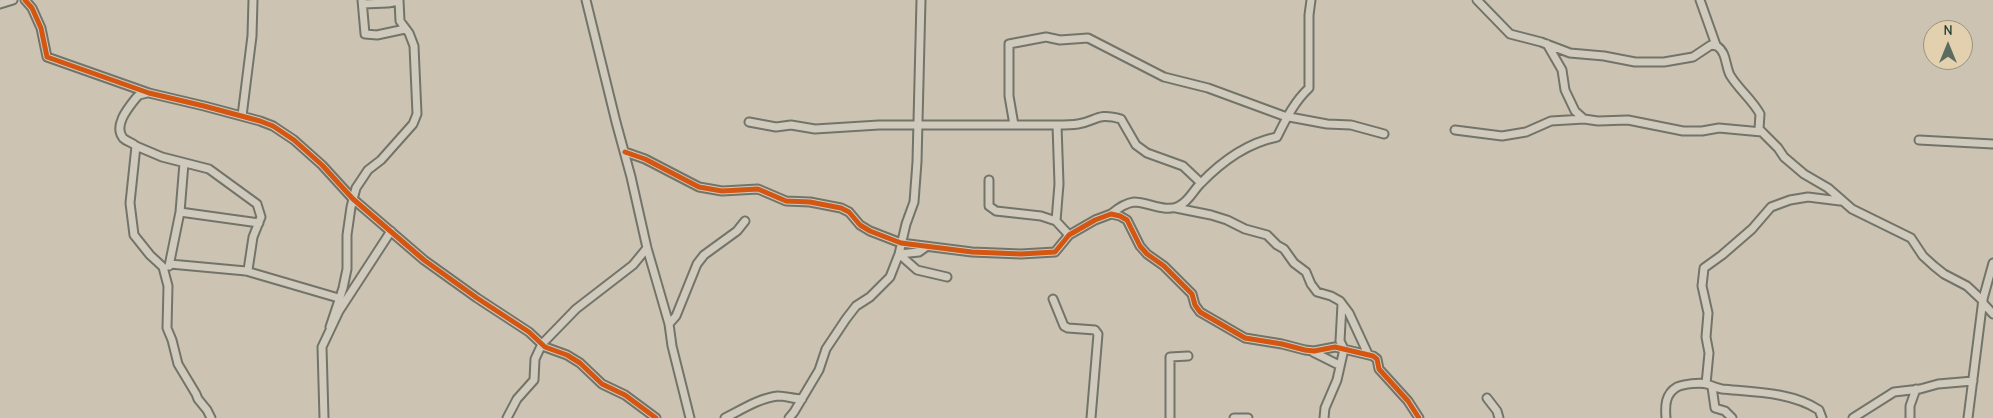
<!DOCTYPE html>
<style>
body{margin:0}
#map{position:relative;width:1993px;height:418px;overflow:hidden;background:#ccc3b2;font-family:"Comic Neue",sans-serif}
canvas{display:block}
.north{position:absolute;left:1923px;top:20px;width:50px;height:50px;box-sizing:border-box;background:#e2d0ae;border:1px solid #94957d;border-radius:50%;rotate:0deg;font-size:14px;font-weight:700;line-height:20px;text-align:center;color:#1f3d34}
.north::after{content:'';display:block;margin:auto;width:18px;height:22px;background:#5c6c60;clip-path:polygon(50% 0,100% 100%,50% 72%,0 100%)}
</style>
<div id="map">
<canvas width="1993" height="418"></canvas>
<div class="north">N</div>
</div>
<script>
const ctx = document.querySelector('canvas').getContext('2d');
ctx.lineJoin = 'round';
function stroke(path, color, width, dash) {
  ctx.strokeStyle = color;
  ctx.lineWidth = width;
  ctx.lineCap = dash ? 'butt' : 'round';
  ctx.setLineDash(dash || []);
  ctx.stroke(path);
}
const minor = new Path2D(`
 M25,0L32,8L41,28L47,57L149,93L204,106L260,121L273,126L294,140L322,165L353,199L424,260L477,298L529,332L545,347L567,355L580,363L602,384L625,395L656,418
 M362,0L365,34L377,35L405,29
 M586,0L616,122L631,177L647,248L669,324L672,346L690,418
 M921,0L917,162L914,202L906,224L899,254L917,270L947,277
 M1477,0L1510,34L1541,42L1570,53L1604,56L1635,62H1664L1693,57L1711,45L1717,46C1727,53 1725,65 1730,75C1739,90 1752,99 1760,114L1759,129L1778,148L1784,157L1804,174L1828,188L1852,209L1911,238L1923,256L1934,266L1944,274L1967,286L1983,301V299
 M1700,0L1716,45
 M0,4L13,0
 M363,4L388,3L399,1
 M1547,44L1562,70L1565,90L1575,111L1584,119L1598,121L1628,120L1683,131H1702L1719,128L1762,132
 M147,93L139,95L136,98C129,107 113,125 123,138C127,142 132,142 136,146L130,203L134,235L150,255L163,267L168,286L167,328L172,340L178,364L196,394L198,399L207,410L211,418
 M242,116L252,36L253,0
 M749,122L776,127L791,125L815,129L879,125H1014
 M1057,125C1064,125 1071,125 1078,124C1097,121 1097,112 1121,119L1136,145L1147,153L1183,166L1201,183
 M1455,130L1502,136L1526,132L1551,121L1584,119
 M1919,140L1993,144
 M136,146L162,157L209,169L257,204L261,217L253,237L248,270L246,271
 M625,152L645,159L699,187L722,191L758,189L786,201L810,202L841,208L849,212L860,225L870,231L901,243L972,252L1021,254L1055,252L1069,235L1095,220L1111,214L1120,216L1127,220L1140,246L1147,254L1164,266L1192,294L1195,305L1200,312L1245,338L1282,344L1305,350L1314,351L1335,347L1373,356L1377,359L1379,369L1408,401L1419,418
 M989,180V206L996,211L1041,216L1056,221
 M1176,208L1211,215L1227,220L1245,229L1267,235L1277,245L1284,249L1294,263L1306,272L1311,284L1317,292L1331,296L1340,301L1349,313L1368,354
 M180,212L259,223
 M1111,214C1117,209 1126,203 1134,202C1148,202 1166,213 1179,206C1189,201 1193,191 1200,184C1221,162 1247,143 1277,137C1286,119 1294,102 1309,88V15L1311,0
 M1069,235L1056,221L1059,184L1057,125H1014L1009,96V44L1046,37L1060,40L1088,38L1164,77L1208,88L1284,116L1327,124L1351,125L1384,134
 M170,264L246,271L335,297
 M169,266L180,212L184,163
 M1053,299L1064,326L1068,328L1095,330L1098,334L1091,418
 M1983,303L1993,314
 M669,324L676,316L697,264L704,255L737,231L745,221
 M330,327L343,288L347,269V235L351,207L356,188L368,170L381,160L413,124L417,114L414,46L409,33L400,21L399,0
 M1313,352L1339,365
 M1706,384L1709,353L1706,337L1708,313L1702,286L1704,268L1722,255L1752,229L1771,207L1790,200L1808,197L1840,201
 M1712,387L1715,408L1725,411L1732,418
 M1487,398L1497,411L1499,418
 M324,418L322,347L339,311L391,231
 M507,418L517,399L534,380L535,359L542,344L576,309L633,265L647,248
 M725,418C741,410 759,398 778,396C786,396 794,399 802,399
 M789,418L794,412L819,370L826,349L846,319L856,306L870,297L890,277L899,254L919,252L926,247
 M1170,418V357L1188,356
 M1234,418H1248
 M1324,418L1325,408L1337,380L1344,349L1340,341L1342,304
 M1666,418C1665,406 1665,394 1677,387C1684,384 1700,382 1707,384C1712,386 1716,388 1722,389C1754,392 1792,392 1819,410L1822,418
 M1853,418L1894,392L1920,389L1938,384L1973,381
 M1910,418V406L1916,389
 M1968,418L1983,299L1993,263`);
stroke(minor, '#72746a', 11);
stroke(minor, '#d0cabd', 7);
stroke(new Path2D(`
 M25,0L32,8L41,28L47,57L149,93L204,106L260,121L273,126L294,140L322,165L353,199L424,260L477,298L529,332L545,347L567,355L580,363L602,384L625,395L656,418
 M625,152L645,159L699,187L722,191L758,189L786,201L810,202L841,208L849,212L860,225L870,231L901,243L972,252L1021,254L1055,252L1069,235L1095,220L1111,214L1120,216L1127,220L1140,246L1147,254L1164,266L1192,294L1195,305L1200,312L1245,338L1282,344L1305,350L1314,351L1335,347L1373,356L1377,359L1379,369L1408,401L1419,418`), '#d45610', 5);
</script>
